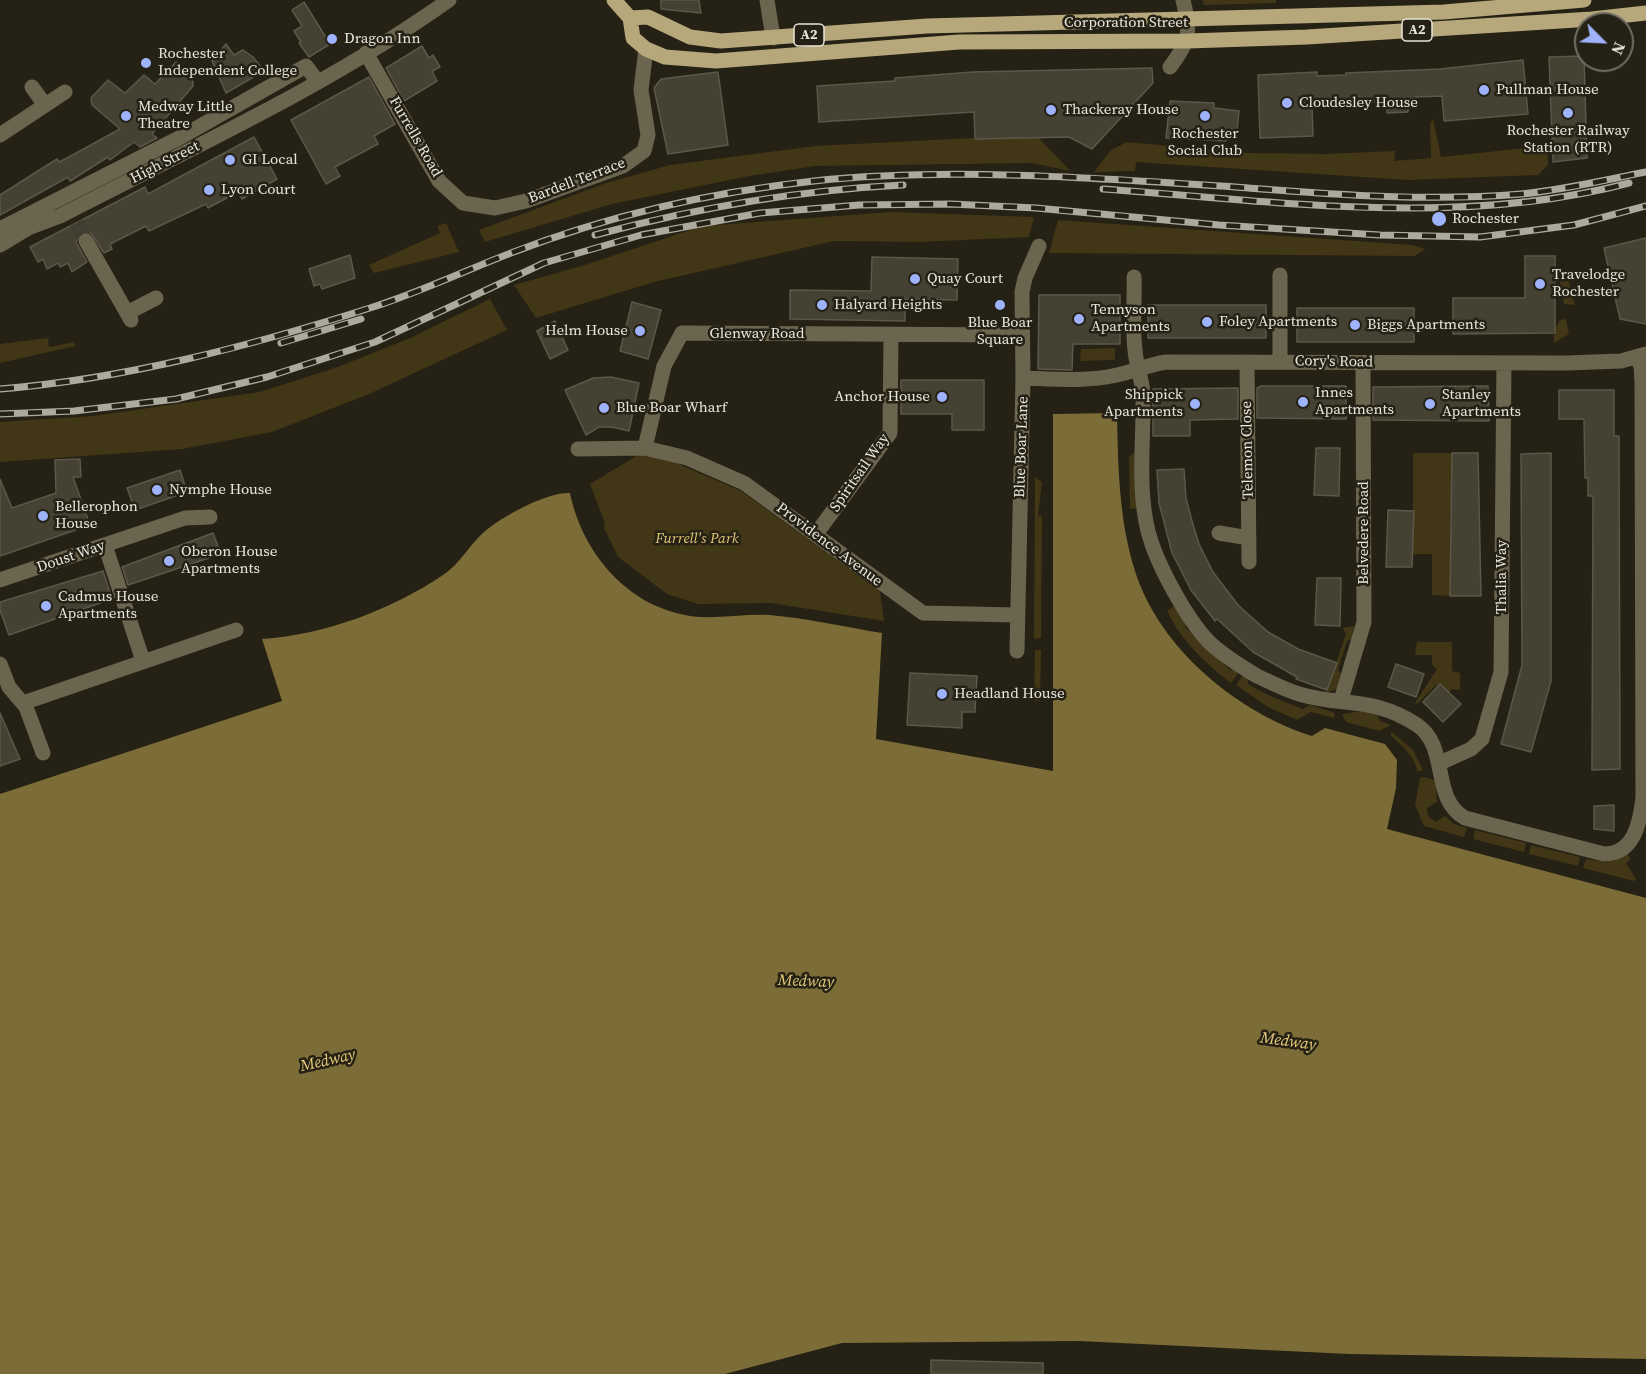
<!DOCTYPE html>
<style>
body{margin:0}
#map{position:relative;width:1646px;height:1374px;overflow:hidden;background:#252114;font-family:"Source Serif 4",serif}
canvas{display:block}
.north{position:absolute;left:1574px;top:12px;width:60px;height:60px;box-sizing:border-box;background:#252114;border:2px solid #736f64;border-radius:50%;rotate:114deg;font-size:16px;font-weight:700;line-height:24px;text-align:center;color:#e7e5dc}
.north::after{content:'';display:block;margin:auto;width:21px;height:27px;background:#9fb3fd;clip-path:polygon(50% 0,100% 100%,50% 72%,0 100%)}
</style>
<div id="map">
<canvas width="1646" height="1374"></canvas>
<div class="north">N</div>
</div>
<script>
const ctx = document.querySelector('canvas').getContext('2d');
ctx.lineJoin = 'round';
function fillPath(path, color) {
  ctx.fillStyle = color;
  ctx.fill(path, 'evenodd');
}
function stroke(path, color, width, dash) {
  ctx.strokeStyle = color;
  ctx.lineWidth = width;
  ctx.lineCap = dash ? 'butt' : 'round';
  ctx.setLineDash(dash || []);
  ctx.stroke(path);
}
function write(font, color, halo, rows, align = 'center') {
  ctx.font = font + ' "Source Serif 4",serif';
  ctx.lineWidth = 5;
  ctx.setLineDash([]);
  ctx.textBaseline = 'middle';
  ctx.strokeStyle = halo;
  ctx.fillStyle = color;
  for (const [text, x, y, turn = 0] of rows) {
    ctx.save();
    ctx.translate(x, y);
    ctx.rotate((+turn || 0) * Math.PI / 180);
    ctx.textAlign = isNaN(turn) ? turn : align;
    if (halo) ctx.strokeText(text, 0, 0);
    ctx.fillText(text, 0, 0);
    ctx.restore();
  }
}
fillPath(new Path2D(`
 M1202,0H1276V3L1204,5Z
 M1433,119L1441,157L1544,146L1547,149L1548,165L1538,175L1408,180L1136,162L1135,171L1094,172L1111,150L1127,142L1247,153L1326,154L1395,151L1394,161L1431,158L1430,124Z
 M972,138H1039L1070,171L1032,163L815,166L749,176L612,204L485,242L479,230L606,183L670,165L815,146Z
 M891,212L1034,217L1029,237L920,242L834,241L654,282L536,318L514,285L588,264L702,226Z
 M1058,220L1413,245L1425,249L1415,256L1049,253Z
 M446,223L459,252L374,273L369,265L440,233L437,226Z
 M1567,275L1575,305L1564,304L1559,277Z
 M490,299L507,330L369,394L272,432L182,449L0,462V422L93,416L260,392L338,367L410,338Z
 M1566,319L1569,334L1554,343V331L1560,320Z
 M48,338L49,347L74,342L75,346L0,363V344Z
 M1115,348V360L1080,361L1081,349Z
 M646,450L741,491L880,591L884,621L771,603L698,604L667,594L618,557L604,528L605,523L590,484Z
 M1136,451L1138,508L1130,509L1129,457Z
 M1413,453H1452V511L1476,514H1450V596L1432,595V554H1413Z
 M1035,477L1042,482L1038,515L1042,517L1041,638L1034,639Z
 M1177,604L1187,618L1185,627L1229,669L1239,672L1231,683C1207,665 1179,638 1167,611Z
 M1354,626L1352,639L1347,641L1338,669L1342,677L1339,688L1326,693L1346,634L1343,628Z
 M1417,642H1452V671L1460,673V690L1452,689L1447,696L1436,685L1417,704L1415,703L1437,669L1432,665V655H1415Z
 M1035,650H1041L1040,701H1034Z
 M1243,675L1248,678V684L1268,695L1303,709L1310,705L1335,713L1334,718L1311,712L1297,720L1268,707L1236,685Z
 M1370,710H1375L1380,721L1391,725L1379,731L1346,722L1342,714Z
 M1392,732L1413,750L1423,770L1417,772C1417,759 1400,743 1390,735Z
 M1425,777L1436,781L1437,802L1427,808L1428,816L1436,822L1445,816L1454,824L1467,828L1464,837L1424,826L1415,805L1420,778Z
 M1475,830L1526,843L1524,852L1473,839Z
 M1531,845L1580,857L1578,866L1529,854Z
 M1627,854L1631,859L1626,863L1636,879L1634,881L1583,868L1586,859L1606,862Z`), '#413615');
fillPath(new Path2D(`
 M1117,413C1118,467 1119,520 1135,571C1159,648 1238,713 1312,736L1325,728L1385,744L1397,760L1396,788L1387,829L1646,898V1359L1349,1354L1079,1341L842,1343L725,1374H0V794L282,701L262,639C324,635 391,610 443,575C460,564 469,545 484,532C503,516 546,492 570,493C583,556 632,612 700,617C723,618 746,614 769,615C807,618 845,627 882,633L876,739L1053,771V414Z`), '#7c6c37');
const building = new Path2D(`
 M661,0H699L701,13L661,9Z
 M304,2L330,44L309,57L299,43L301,42L294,31L302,26L292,10Z
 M226,44L234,55L243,50L253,57L264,71L226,93L212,61Z
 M422,46L429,58L433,55L440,67L432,71L437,81L404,101L386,68Z
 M1584,56L1587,158L1553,162L1549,57Z
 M1523,60L1528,114L1444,121L1442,96L1415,97V100L1408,101V112L1387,113V102L1314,101V105L1312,106L1313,136L1260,138L1258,75L1317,72V76L1346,75V73L1440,69Z
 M176,62L193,78V86L152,134L157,138L140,147L134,142L110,160L108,157L70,181L68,177L0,215V195L57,159L59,162L69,157L120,129L92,105L91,98L108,80L125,93L144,75L155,84Z
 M1152,68L1153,83L1092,149L1069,137L975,139L974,112L819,122L817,86L895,81V78L973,72Z
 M718,72L728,145L668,154L654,88L661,79Z
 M369,77L395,124L374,136L378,144L335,167L340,176L326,184L291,120Z
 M1170,101L1214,103V108L1239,111L1237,131L1227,130L1226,141L1166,138Z
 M254,137L277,179L242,199L238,192L208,208L206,204L149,231L146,226L110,244L112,249L104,253L91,233L82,232L76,242L87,262L72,272L68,263L60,267L58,263L47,269L43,259L38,262L30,247L145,187L148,194Z
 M1646,238V324L1620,319L1604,248Z
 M350,255L355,278L322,289L320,284L314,286L309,269Z
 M1525,256H1555V333L1453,334V298H1525Z
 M872,257L958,259L957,300L905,299V321L790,319V290L871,291Z
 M1039,295H1120V344H1073L1072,370L1038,369Z
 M632,302L661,310L648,359L620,351Z
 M1148,305H1266V338H1148Z
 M1297,308H1414V342H1297Z
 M555,321L568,350L550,359L537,331Z
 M611,377L639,383L629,431L612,427H599L586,435L565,390L593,378Z
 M901,380H984V430H952V414H901Z
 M1261,386H1346V419L1257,418V388Z
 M1488,386L1489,421L1373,420V387Z
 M1238,388V419L1190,420V436H1153V389Z
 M1559,390H1614V436H1619L1620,769L1592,770L1593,496H1588V478H1585L1584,419H1559Z
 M1316,448H1340L1339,496L1314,495Z
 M1452,453H1478L1481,596H1450Z
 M1551,453V681L1531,752L1501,744L1522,665L1521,454Z
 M80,459L81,477H73L90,525L0,556V479L12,508L56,493L55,460Z
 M1184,469L1186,498L1192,521L1199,544L1213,572L1238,605L1268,632L1298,649L1337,663L1327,690L1296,679L1297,677L1253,652L1217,619L1215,621L1191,590L1172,553L1159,503L1157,470Z
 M180,470L187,492L135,510L127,488Z
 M1388,510L1414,511L1412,567H1386Z
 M213,533L221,554L128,585L122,567Z
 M103,571L112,599L9,635L0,610V602Z
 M1317,578H1341L1340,626L1315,625Z
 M1396,664L1424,674L1416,697L1388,687Z
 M910,673L977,676L975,712H962V728L907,725Z
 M1440,684L1461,704L1443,722L1423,702Z
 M0,713L20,759L0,766Z
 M1614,805V831L1594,829V806Z
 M931,1360L1043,1363V1374H931Z`);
fillPath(building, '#454133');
stroke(building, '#5c5849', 1.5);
stroke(new Path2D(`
 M76,223L86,241`), '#423e32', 15, [15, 8]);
stroke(new Path2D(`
 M767,0L773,38
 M366,53L439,181L463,203L495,208L526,201L623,166L644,151L648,135L641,90L646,49
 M1170,67C1190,41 1191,32 1183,0
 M32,87L45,105
 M0,135L65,92
 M0,229L181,137L306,66L317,81
 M86,241L131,320
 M0,245L28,228L60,216C191,148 328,86 449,0
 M1280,275V362
 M1134,277C1135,301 1132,326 1135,350C1136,365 1142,379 1143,394C1144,439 1137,487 1148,531C1156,563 1186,618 1209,642C1221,654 1242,667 1257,676C1270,682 1285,690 1299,694C1343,707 1373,696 1417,725C1450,747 1430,798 1465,818L1604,854C1634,854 1640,823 1643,798L1642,382L1641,366L1637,358
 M127,313L156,298
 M1247,362L1249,562
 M1023,378C1054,379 1086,382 1117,375C1133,372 1147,365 1166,362L1567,363L1621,361L1646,354
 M645,448L687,458L744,483L923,613L1017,615
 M578,449L645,448L664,366L682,333L1021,335
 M1219,533L1249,538
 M816,534L890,433L891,334
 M105,545L143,661
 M0,580L185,518L210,517
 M1017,651L1023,378L1022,292L1025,278L1039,246
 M0,664L9,687L26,707L43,753
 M1341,700L1364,622L1363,363
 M23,703L236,630
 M1440,763L1471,749L1482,739L1501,672L1504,363`), '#6b644f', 15);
stroke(new Path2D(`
 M614,0L630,18L633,38L646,49L665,57L716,61L959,42L1188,41L1307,37L1592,19L1646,13
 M630,18L648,17L690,37L721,41L927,26L1444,12L1584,0`), '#b6a87b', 15);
const rail = new Path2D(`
 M1103,189C1277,201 1458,228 1629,183
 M595,235C696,208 798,190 903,185
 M281,343L361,319
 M0,389C125,379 250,346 370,308C418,293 464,271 511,253C607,216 712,192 814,181C948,167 1100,178 1235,187C1330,194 1426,202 1521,194C1563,190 1605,180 1646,172
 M0,414L74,411L176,399L267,377L375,342L544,263L641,235L760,213L859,205L951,204L1036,208L1219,225L1380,235L1480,237L1574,225L1646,206`);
stroke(rail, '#aca99f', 7);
stroke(rail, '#252114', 4.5, [14]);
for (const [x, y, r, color] of [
 [332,39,6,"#9fb3fd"],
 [146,63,6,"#9fb3fd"],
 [1484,90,6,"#9fb3fd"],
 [1287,103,6,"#9fb3fd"],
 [1051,110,6,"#9fb3fd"],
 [1568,113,6,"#9fb3fd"],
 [126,116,6,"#9fb3fd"],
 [1205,116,6,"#9fb3fd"],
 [230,160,6,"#9fb3fd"],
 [209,190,6,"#9fb3fd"],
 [1439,219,8,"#9fb3fd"],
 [915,279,6,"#9fb3fd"],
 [1540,284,6,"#9fb3fd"],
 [822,305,6,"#9fb3fd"],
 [1000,305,6,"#9fb3fd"],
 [1079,319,6,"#9fb3fd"],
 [1207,322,6,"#9fb3fd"],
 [1355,325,6,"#9fb3fd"],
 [640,331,6,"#9fb3fd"],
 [942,397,6,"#9fb3fd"],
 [1303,402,6,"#9fb3fd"],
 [1195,404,6,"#9fb3fd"],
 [1430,404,6,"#9fb3fd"],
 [604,408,6,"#9fb3fd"],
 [157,490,6,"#9fb3fd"],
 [43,516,6,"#9fb3fd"],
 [169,561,6,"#9fb3fd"],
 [46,606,6,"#9fb3fd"],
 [942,694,6,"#9fb3fd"]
]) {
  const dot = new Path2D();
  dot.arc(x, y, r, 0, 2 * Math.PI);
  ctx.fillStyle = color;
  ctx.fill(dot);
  stroke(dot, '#252114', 2);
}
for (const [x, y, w] of [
 [1417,30,30],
 [809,35,30]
]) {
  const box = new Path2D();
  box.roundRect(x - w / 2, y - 11, w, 22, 4.5);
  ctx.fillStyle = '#252114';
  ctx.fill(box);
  stroke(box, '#e7e5dc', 1.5);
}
write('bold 14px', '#e7e5dc', null, [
 ["A2",1417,30],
 ["A2",809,35]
]);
write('15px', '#e7e5dc', '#252114', [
 ["Corporation Street",1126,23],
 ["Furrells Road",415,137,60],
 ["High Street",165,163,-27],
 ["Bardell Terrace",577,181,-21],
 ["Glenway Road",757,334],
 ["Cory's Road",1334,362,1],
 ["Blue Boar Lane",1022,447,-88],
 ["Telemon Close",1248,450,-91],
 ["Spiritsail Way",860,473,-55],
 ["Belvedere Road",1364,533,-90],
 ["Providence Avenue",829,545,37],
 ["Doust Way",71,557,-19],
 ["Thalia Way",1502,577,-90]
]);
write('15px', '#e7e5dc', '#252114', [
 ["Dragon Inn",344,39],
 ["Rochester",158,54],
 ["Independent College",158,71],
 ["Pullman House",1496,90],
 ["Cloudesley House",1299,103],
 ["Medway Little",138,107],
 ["Theatre",138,124],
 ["Thackeray House",1063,110],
 ["Rochester Railway",1568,131,"center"],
 ["Station (RTR)",1568,148,"center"],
 ["Rochester",1205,134,"center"],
 ["Social Club",1205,151,"center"],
 ["GI Local",242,160],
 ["Lyon Court",221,190],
 ["Rochester",1452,219],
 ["Travelodge",1552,275],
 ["Rochester",1552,292],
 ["Quay Court",927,279],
 ["Halyard Heights",834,305],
 ["Tennyson",1091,310],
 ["Apartments",1091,327],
 ["Foley Apartments",1219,322],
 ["Blue Boar",1000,323,"center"],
 ["Square",1000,340,"center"],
 ["Biggs Apartments",1367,325],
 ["Helm House",628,331,"right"],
 ["Innes",1315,393],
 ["Apartments",1315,410],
 ["Shippick",1183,395,"right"],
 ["Apartments",1183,412,"right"],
 ["Stanley",1442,395],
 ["Apartments",1442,412],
 ["Anchor House",930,397,"right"],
 ["Blue Boar Wharf",616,408],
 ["Nymphe House",169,490],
 ["Bellerophon",55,507],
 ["House",55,524],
 ["Oberon House",181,552],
 ["Apartments",181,569],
 ["Cadmus House",58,597],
 ["Apartments",58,614],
 ["Headland House",954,694]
], 'left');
write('italic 15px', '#dfc575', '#252114', [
 ["Furrell's Park",697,539]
]);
write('italic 16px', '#e4ca79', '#252114', [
 ["Medway",806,982,2],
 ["Medway",1288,1042,8],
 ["Medway",328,1061,-13]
]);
</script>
